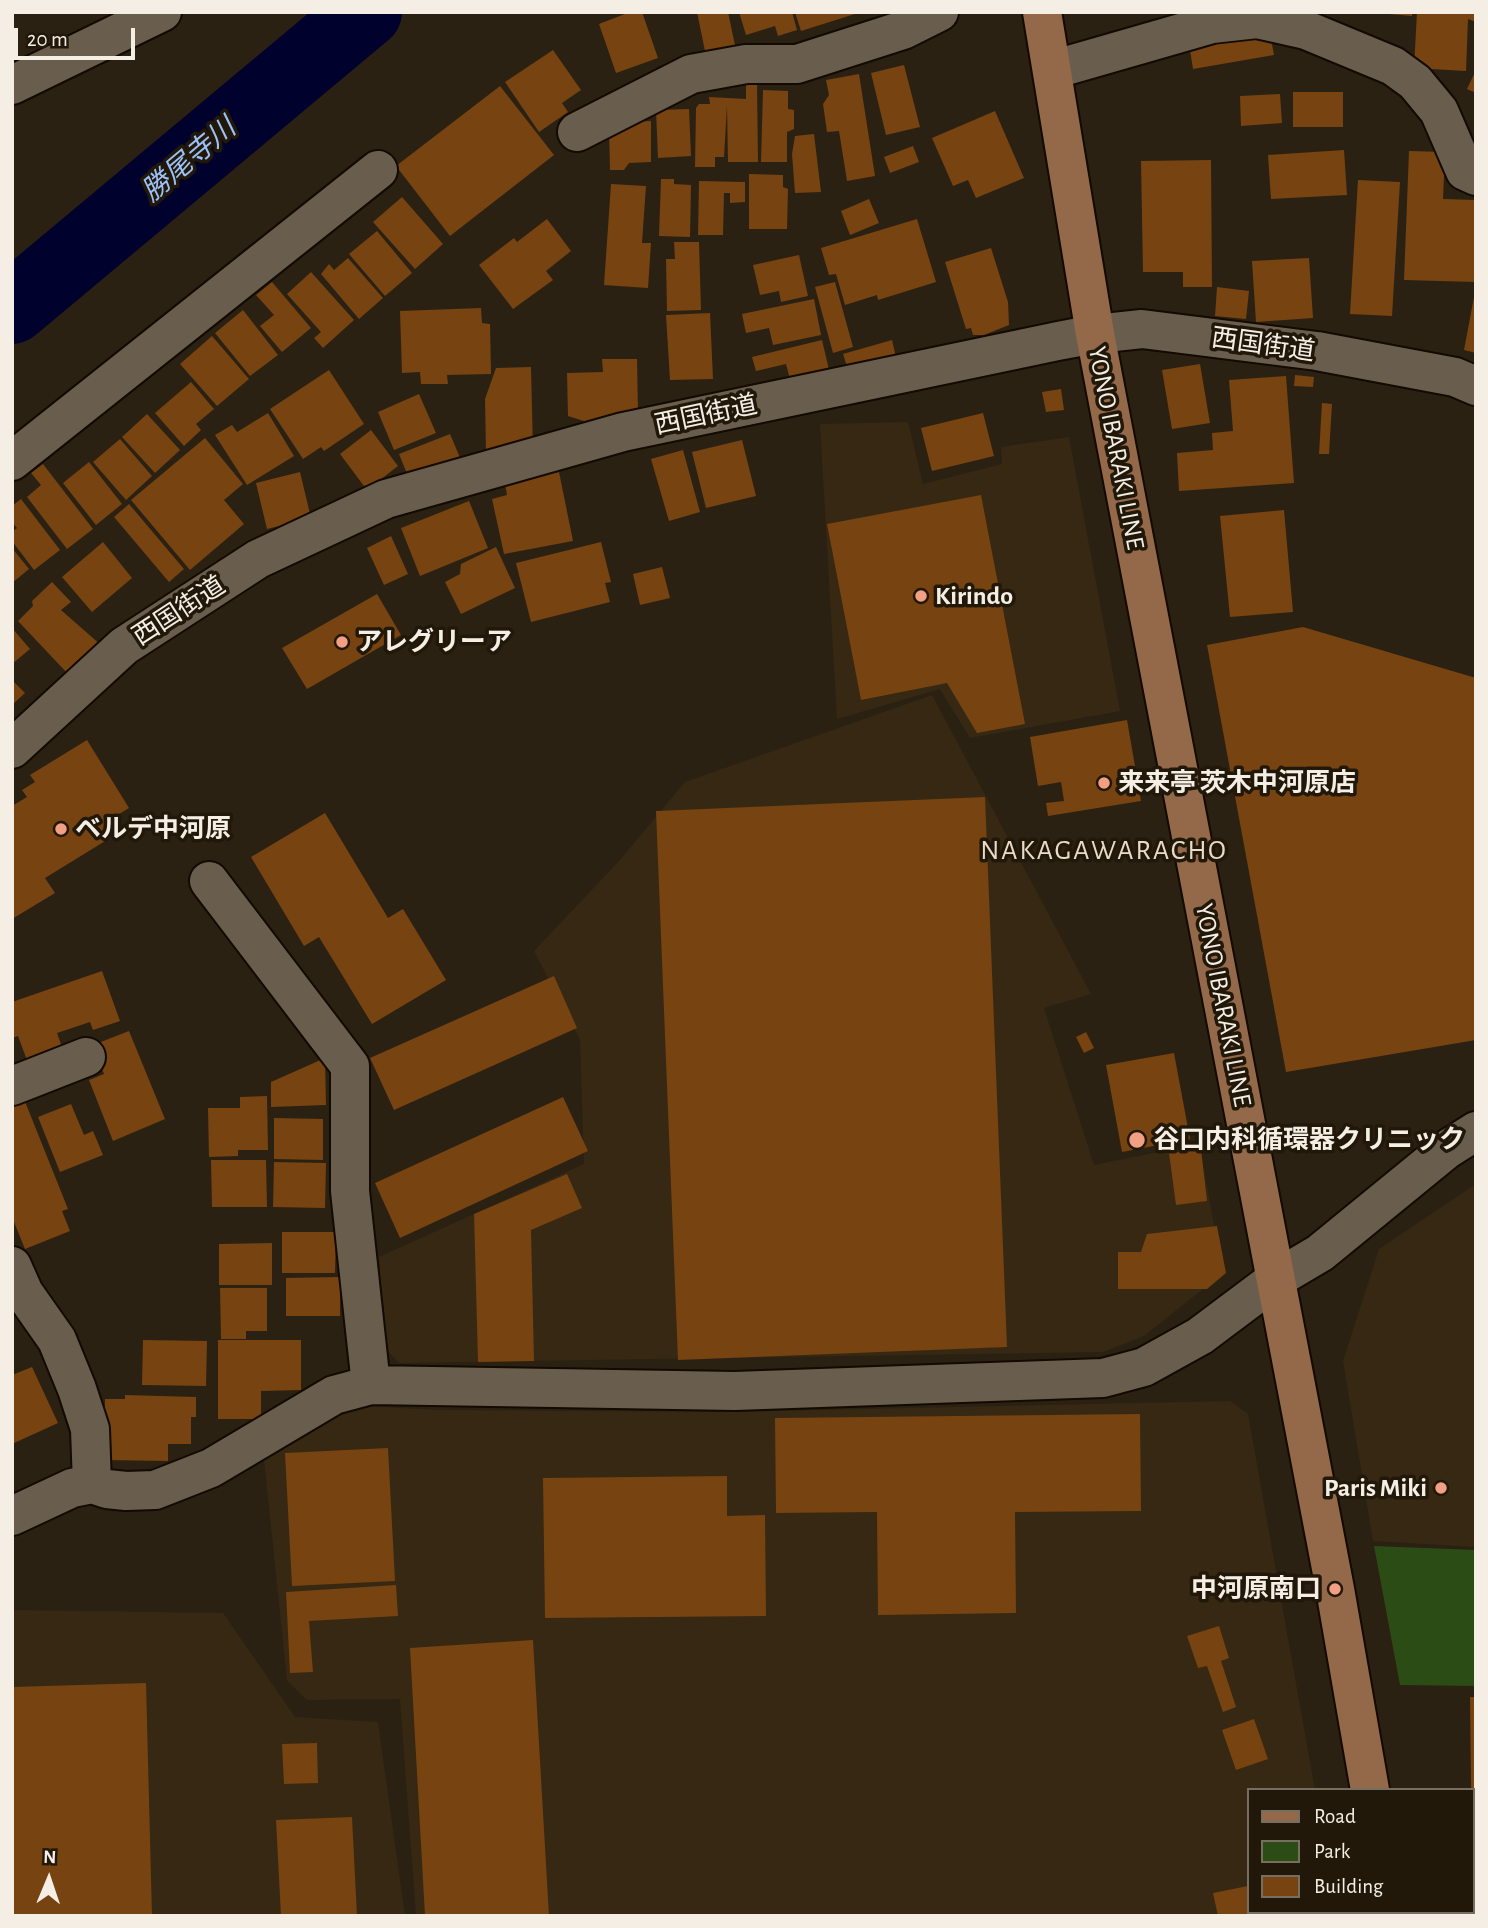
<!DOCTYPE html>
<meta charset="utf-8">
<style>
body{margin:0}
#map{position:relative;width:1488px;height:1928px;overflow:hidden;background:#2b2113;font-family:"Alegreya Sans",sans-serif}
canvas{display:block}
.frame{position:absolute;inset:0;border:14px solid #f4eee4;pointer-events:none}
.legend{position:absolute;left:1247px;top:1788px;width:228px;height:126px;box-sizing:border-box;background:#211809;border:2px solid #756e61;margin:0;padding:9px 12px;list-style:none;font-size:21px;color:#f4eee4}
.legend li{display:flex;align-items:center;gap:14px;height:35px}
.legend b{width:35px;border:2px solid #756e61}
.north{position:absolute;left:14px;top:1844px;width:70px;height:70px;-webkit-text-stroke:5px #211809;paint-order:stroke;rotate:2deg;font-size:19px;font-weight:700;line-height:28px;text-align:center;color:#f4eee4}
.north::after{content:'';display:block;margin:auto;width:24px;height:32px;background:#f4eee4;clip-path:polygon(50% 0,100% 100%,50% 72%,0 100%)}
.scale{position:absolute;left:14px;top:28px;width:121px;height:32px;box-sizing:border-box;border:4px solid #f4eee4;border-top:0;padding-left:9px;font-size:21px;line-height:24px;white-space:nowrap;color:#f4eee4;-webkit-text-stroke:5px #211809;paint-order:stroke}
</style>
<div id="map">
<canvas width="1488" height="1928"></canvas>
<div class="frame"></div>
<ul class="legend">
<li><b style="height:9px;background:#94694a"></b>Road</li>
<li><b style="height:19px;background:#2b4c15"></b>Park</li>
<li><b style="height:19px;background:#774311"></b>Building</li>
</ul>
<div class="north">N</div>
<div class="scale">20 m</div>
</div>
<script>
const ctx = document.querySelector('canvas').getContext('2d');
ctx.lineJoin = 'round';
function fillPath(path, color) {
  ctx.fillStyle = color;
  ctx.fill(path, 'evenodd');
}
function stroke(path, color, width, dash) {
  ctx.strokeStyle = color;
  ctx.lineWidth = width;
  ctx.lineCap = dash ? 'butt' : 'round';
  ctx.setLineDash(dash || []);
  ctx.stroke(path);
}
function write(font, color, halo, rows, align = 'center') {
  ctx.font = font + ' "Alegreya Sans","Noto Sans JP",sans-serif';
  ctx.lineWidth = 7;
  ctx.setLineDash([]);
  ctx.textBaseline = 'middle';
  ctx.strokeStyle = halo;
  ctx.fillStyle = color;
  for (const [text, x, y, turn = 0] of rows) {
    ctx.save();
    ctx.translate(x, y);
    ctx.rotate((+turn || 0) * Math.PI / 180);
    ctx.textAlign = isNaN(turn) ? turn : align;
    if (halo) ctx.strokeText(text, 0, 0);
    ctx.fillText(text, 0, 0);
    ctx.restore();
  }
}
fillPath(new Path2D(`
 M908,422L923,484L1002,464L1001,447L1069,437L1120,711L970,738L940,689L837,719L820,424Z
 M932,695L1091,994L1044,1008L1094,1165L1199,1144L1223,1273L1144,1336L1103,1352L399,1363L386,1349L379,1257L584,1164L580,1040L534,951L620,860L685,782Z
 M1476,1184V1547L1373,1541L1343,1361L1379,1249Z
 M1230,1401L1248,1414L1315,1790H1248V1912H1337L1338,1916H416L400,1699L307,1700L287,1680L264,1459L345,1405L437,1410L726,1412Z
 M12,1610L223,1613L295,1717L378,1722L405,1916H12Z`), '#362813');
fillPath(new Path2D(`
 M1374,1546L1476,1550V1686L1400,1685Z`), '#2b4c15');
stroke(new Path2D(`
 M12,308L366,12`), '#00012d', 72);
fillPath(new Path2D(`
 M630,12H642L658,58L616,73L599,24Z
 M697,12H728L736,50L706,56Z
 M739,12H792L797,30L778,36L775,26L746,35Z
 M795,12H858V13L801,31Z
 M1389,12H1412V16L1389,14Z
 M1417,12H1476V22L1468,19L1466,71L1414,68Z
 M1270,34L1274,55L1193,69L1188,37Z
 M553,50L581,90L562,103L568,112L539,132L505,82Z
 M904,65L920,127L886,135L871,73Z
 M1476,70V93L1467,89Z
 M859,74L875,176L847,181L839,131L827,132L823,104L829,95L826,80Z
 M746,84H757L758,162H728L727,106L724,157H715V167H695L696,108L699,104H710L709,97L746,99Z
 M500,86L554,155L450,236L396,166Z
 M763,90L788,91V109L794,110V129L787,132V162H761Z
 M1293,92H1343V127H1293Z
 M1280,94L1282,123L1241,126L1240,96Z
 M689,109L691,156L658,158L656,110Z
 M995,111L1024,178L976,198L968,180L953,186L932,138Z
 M651,121V162L629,163L624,170H610L609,127L626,122Z
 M814,134L821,192L795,193L792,154L795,136Z
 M913,146L919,162L890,173L884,157Z
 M1344,150L1347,195L1271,199L1268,155Z
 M1409,151L1445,152L1443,199L1476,200V282L1404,280Z
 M1211,160L1212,287H1183V272H1143L1141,161Z
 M749,174L783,175V187L788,189L787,229H749Z
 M661,179H674V184L691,185L690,237L659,236Z
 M1358,180L1400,182L1392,316L1350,314Z
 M699,181L745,182V202L730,203V193H724L723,235H698Z
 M611,184L646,186L642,243H651L648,288L604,285Z
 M402,197L443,244L415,269L373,222Z
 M869,199L879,223L850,235L841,211Z
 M547,219L571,251L546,271L553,280L513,309L479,265L514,238L517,242Z
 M917,219L936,282L878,300L877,295L845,305L836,274L829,275L821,248Z
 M377,231L412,273L385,296L349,254Z
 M674,242H699L701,310L667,311L666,259H675Z
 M991,248L1008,302L1009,325L984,335H973L971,328L966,329L945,262Z
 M799,255L808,296L781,302L779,291L760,295L753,265Z
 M348,258L383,298L359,319L321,274L329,264L334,270Z
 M1309,258L1313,318L1256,322L1252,261Z
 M311,272L354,320L323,348L314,338L321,332L287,294Z
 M272,282L311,328L282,352L260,326L274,315L256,295Z
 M835,282L853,347L833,353L815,287Z
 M1217,287L1249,291L1246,319L1215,316Z
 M1474,297H1476V353L1464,350Z
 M814,299L821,335L773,345L769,328L746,333L742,314Z
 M481,308L482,323L490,324L491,374L447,375L448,384H421L420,372L402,373L400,311Z
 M243,310L278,355L250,376L215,333Z
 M710,313L713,379L670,380L666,315Z
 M212,336L249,379L217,406L180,364Z
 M822,340L830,374L791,383L786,364L756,371L752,357Z
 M892,340L896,357L848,370L843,354Z
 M602,359H637L638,413H613L614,427H587L584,421L568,416L567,373L603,372Z
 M1200,364L1210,423L1172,429L1162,370Z
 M531,367L533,451L486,452L485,399L496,368Z
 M329,370L364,424L324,451L321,447L303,459L270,409Z
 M1295,375L1314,377L1313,387L1294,386Z
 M1286,376L1294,483L1179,491L1177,453L1213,450L1212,433L1233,431L1229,380Z
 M191,382L214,409L196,424L201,430L184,446L155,413Z
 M1061,389L1064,410L1046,412L1042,392Z
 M419,394L436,433L394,450L378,412Z
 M1322,403L1332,404L1329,454H1319Z
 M268,413L294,456L247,485L215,435L232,425L237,432Z
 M983,413L994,456L932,471L921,428Z
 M147,414L180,450L155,473L122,437Z
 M371,430L398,466L367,490L340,454Z
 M450,434L461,460L410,481L399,454Z
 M205,438L243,484L224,500L244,524L190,570L131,500Z
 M120,439L152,476L126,500L93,462Z
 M742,440L756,496L706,508L692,452Z
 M683,450L700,512L669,521L651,459Z
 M89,462L122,504L96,525L63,483Z
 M43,464L93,529L67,549L27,497L41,485L31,473Z
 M300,472L311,518L267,529L256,483Z
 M559,472L573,541L504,554L492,499L507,495L505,483Z
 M981,495L1025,724L977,733L947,683L861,700L827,524Z
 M21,499L60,550L34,570L12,541V532L17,528L12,522V506Z
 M469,501L488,548L420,576L401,528Z
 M129,504L184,569L169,582L114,517Z
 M1284,510L1293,612L1230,617L1220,516Z
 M391,536L408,574L384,585L367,548Z
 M103,542L132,578L92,612L62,577Z
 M601,542L611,582L605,583L610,602L531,622L516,563Z
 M496,547L515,588L461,614L445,582L460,574L461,564Z
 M12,548L29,569L12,583Z
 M662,567L670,598L640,605L633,574Z
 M52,582L71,602L61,610L102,646L69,675L18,621L33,606L32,601Z
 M377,594L401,635L307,689L282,648Z
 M1303,627L1476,678V1040L1286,1072L1207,645Z
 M12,628L30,649L12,664Z
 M12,680L25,693L12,705Z
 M1127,720L1141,801L1048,816L1046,803L1064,801L1061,782L1038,786L1030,737Z
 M87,740L129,808L106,822L115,835L45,878L55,893L12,919V806L27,797L22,790L35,782L30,775Z
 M985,797L1007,1347L678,1360L656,811Z
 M325,813L388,918L403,909L446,980L372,1024L319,937L304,946L251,857Z
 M102,971L120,1021L93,1030L90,1022L57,1033L63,1050L28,1063L18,1036L12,1038V1002Z
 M554,976L577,1028L394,1110L370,1058Z
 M129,1031L165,1119L113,1141L89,1080L104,1074L93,1045Z
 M1086,1032L1094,1048L1084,1053L1076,1037Z
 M1174,1053L1190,1139L1122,1152L1106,1065Z
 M325,1058L326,1105L271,1107V1082Z
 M267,1096L268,1150H238V1156L209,1157L208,1108H240V1097Z
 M563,1097L588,1151L400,1238L375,1183Z
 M24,1099L68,1209L62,1211L70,1231L25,1249L12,1217V1103Z
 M71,1104L84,1135L93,1131L103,1155L60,1172L38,1117Z
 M274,1118L323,1119V1160L274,1159Z
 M1201,1149L1207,1201L1176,1205L1169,1153Z
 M211,1160H266L267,1207H212Z
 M274,1162L326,1163L325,1208L273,1207Z
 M567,1174L582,1208L531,1230L534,1361L478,1362L474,1214Z
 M1217,1226L1226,1273L1207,1289H1118V1252H1141L1147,1234Z
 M282,1232H336L335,1273H282Z
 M272,1243V1285H219V1244Z
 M340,1277V1316H286V1278Z
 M220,1288H267V1331H246V1339H221Z
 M143,1340L207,1341L206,1386L142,1385Z
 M218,1340H301V1390L261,1391V1419H218Z
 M32,1367L58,1423L12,1444V1375Z
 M125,1395L196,1397V1417H191V1444H168V1461L104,1460L105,1399H125Z
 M1140,1414L1141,1511L1015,1512L1016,1613L878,1615L877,1512L776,1513L775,1418Z
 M388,1448L395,1581L292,1586L285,1453Z
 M727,1476V1516L765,1515L766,1616L545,1618L543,1478Z
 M396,1585L398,1616L309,1621L313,1672L290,1673L286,1592Z
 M1219,1626L1229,1658L1221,1661L1236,1707L1223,1712L1207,1666L1198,1668L1187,1636Z
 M533,1640L549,1916H425L410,1648Z
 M146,1683L152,1916H12V1687Z
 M1470,1697H1476V1861H1472Z
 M1254,1719L1268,1759L1236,1770L1222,1730Z
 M317,1743L318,1783L284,1784L282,1744Z
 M352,1817L357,1916H281L276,1820Z
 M1248,1886V1912H1337L1338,1916H1218L1213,1893Z`), '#774311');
const minor = new Path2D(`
 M1052,70L1212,24L1257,19L1306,30L1393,66L1415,82L1439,111L1465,171L1476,176
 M12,85L162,12
 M577,132L691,74L746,64H797L903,30L939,12
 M12,461L378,170
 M12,749L124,646L258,559L386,499L623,432L1058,341L1095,334L1142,329L1317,351L1455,377L1476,386
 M209,881L350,1066V1191L371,1385
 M12,1086L86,1057
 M12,1266L24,1293L57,1340L77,1389L90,1429L92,1484L107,1489L126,1491L155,1490L211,1468L334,1395L371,1385L735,1391L1103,1378L1144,1367L1200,1336L1276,1279L1320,1253L1446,1150L1476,1131
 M12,1516L72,1488L92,1484`);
const major = new Path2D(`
 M1042,12L1095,334L1335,1589L1370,1790
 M1392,1912V1916`);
stroke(minor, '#130a01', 42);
stroke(major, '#130a01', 42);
stroke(minor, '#695e4e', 38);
stroke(major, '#94694a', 38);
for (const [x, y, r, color] of [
 [921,596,7,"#f39f84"],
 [342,642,7,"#f39f84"],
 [1104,783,7,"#f39f84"],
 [61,829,7,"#f39f84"],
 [1137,1140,9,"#f39f84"],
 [1441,1488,7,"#f39f84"],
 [1335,1589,7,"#f39f84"]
]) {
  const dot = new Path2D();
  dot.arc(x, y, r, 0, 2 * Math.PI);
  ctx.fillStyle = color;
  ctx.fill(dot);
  stroke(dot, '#211809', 2.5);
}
write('26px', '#f4eee4', '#211809', [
 ["西国街道",1263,345,8],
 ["西国街道",706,415,-12],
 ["YONO IBARAKI LINE",1116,448,79],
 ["西国街道",179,611,-33],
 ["YONO IBARAKI LINE",1223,1005,79]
]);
write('bold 26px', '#f4eee4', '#211809', [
 ["Kirindo",935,596],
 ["アレグリーア",356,642],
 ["来来亭 茨木中河原店",1118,783],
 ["ベルデ中河原",75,829],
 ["谷口内科循環器クリニック",1153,1140],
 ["Paris Miki",1427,1488,"right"],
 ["中河原南口",1321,1589,"right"]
], 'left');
write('italic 28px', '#9bc1f8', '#211809', [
 ["勝尾寺川",189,160,-40]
]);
ctx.letterSpacing = '2px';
write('28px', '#e9dbc9', '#211809', [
 ["NAKAGAWARACHO",1104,851]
]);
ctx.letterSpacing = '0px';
</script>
